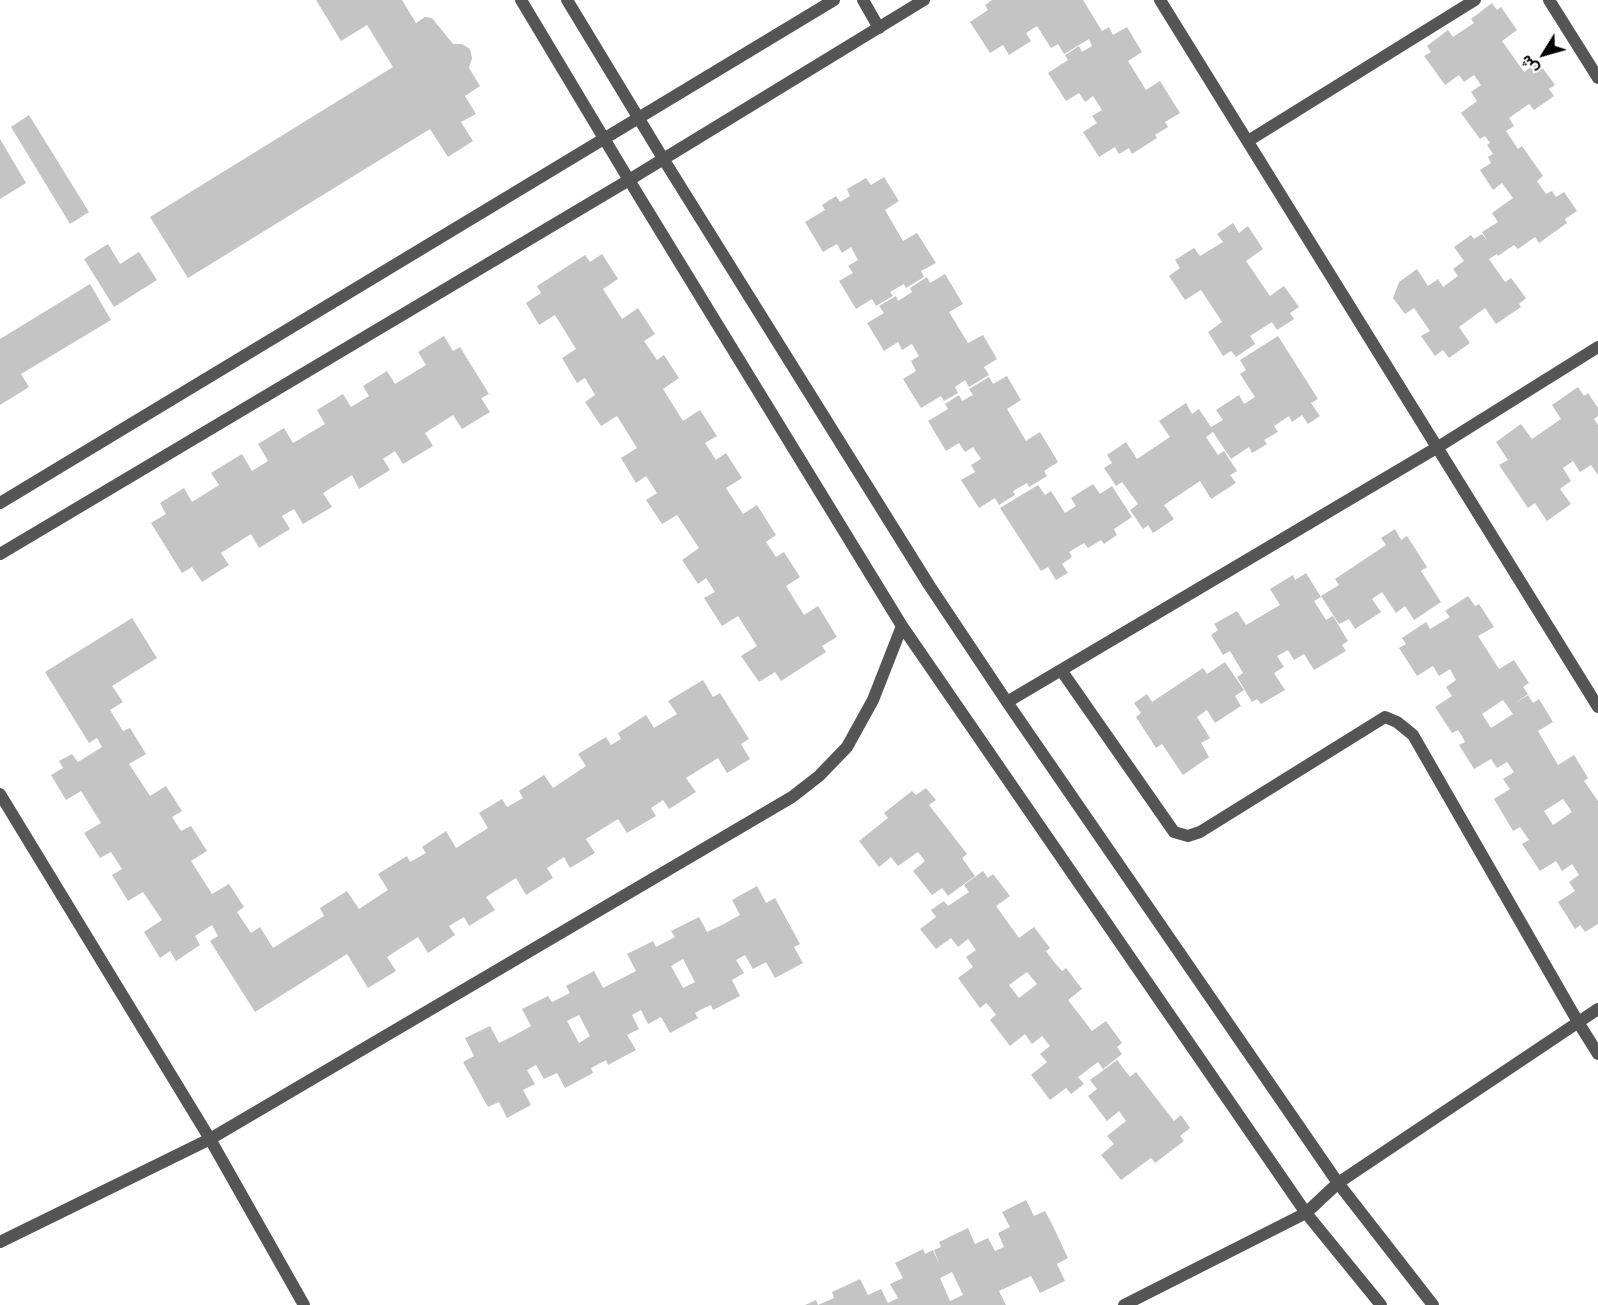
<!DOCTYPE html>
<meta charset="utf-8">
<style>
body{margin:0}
#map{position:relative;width:1598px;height:1305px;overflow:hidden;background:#fff;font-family:Roboto,Vazirmatn,sans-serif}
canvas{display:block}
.north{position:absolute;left:1514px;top:24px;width:60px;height:60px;-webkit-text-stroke:4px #fff;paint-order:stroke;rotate:233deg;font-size:16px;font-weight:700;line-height:24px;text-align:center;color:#000}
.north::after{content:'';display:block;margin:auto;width:21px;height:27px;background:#000;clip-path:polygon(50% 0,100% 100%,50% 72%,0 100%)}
</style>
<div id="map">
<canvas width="1598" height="1305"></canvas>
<div class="north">ش</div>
</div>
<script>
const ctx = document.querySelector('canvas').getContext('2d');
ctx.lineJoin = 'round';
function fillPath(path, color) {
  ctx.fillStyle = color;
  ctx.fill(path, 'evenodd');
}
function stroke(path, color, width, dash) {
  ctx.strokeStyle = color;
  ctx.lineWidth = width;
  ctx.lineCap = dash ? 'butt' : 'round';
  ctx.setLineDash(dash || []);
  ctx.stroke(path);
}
fillPath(new Path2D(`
 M316,0H402L416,23L425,17L432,18L453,44H462L470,49L472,58L469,68L480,86L465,96L476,114L461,122L473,141L448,157L430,129L188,278L150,217L393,67L367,25L341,41Z
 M992,0H1083L1102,31L1109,27L1113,35L1127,27L1142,52L1128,61L1146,90L1160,81L1180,113L1165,122L1168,127L1155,135L1157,138L1132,154L1129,148L1119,154L1115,147L1099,157L1083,132L1097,123L1092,116L1102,110L1093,96L1085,102L1079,93L1066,101L1048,73L1068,60L1065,55L1079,46L1082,52L1092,46L1089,39L1064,54L1058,44L1051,48L1037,26L1026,33L1031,41L1009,55L1003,45L990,53L970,22L988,10L985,5Z
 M1492,3L1497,10L1501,7L1517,30L1502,41L1524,72L1538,62L1555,85L1549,89L1554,96L1534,110L1529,104L1509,118L1514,126L1506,131L1518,149L1522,146L1543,176L1537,181L1546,194L1552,191L1556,197L1564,192L1577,211L1565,219L1567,223L1539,243L1535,237L1518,249L1514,245L1498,256L1497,254L1489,259L1505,282L1511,278L1526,298L1519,304L1521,307L1496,324L1485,308L1459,327L1470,343L1449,358L1443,350L1435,356L1421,336L1430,331L1414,308L1405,314L1393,298L1399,282L1417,269L1428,286L1438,279L1443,287L1458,276L1453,269L1464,261L1454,247L1471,235L1474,239L1482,234L1487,240L1482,232L1498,222L1492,213L1513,198L1502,183L1493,190L1480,170L1491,163L1488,157L1493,154L1487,145L1490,143L1485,136L1480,139L1461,113L1477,101L1471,92L1481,85L1474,75L1464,82L1459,75L1445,85L1424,56L1431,52L1427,46L1448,30L1453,37L1474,23L1471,19Z
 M29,115L89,212L70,224L11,127Z
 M0,139L26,183L0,199Z
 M884,177L899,201L885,210L903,241L917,233L936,263L921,271L924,277L906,288L904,284L890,292L893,296L876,306L872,299L856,309L839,281L853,273L848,266L858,260L851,247L842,253L837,244L823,252L805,222L825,210L822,205L836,196L840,202L850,196L847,189L866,178L871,185Z
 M1233,223L1239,233L1248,226L1263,249L1246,261L1270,296L1284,286L1299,307L1290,313L1294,319L1277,330L1272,322L1250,336L1255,344L1236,357L1231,351L1223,356L1208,332L1222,322L1201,290L1185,300L1169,276L1180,268L1175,260L1194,248L1200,256L1223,242L1217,234Z
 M108,244L120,264L139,252L157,280L114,307L84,259Z
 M602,254L618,279L603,289L622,319L638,308L655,334L644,341L657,360L664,355L679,378L663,389L683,421L700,410L717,436L705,443L716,460L726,453L742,478L726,488L743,514L757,505L776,535L766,542L776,557L784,552L800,577L786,586L804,615L818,606L837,637L822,646L826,652L781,681L775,672L759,682L741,656L757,646L738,616L722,626L704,598L715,592L706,578L698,584L682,560L699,548L677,515L662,524L646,500L657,493L646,476L636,483L621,458L637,448L617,416L601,426L585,402L595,395L585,378L577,383L562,358L576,349L555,315L539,325L526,303L541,293L537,286L585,255L590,262Z
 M945,274L963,304L949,312L968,343L983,335L997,359L984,367L989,375L969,387L965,380L955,387L958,393L944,401L941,396L921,408L903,379L916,371L911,361L919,356L912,344L902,350L898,342L884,351L867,323L884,313L879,306L896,296L898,301L912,292L910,288L927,277L930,283Z
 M90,284L111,320L21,374L29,387L0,405V339Z
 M444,336L453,351L460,347L489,394L481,398L490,412L462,429L453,415L425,433L433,446L403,464L395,451L383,459L390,470L359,489L352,475L323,493L332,507L303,524L294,509L282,516L290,529L259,548L251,534L221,553L229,565L202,582L192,567L182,573L151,523L166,514L160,503L184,488L192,502L219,485L211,473L242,454L252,471L268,461L258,444L284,428L293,443L325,424L317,410L343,394L351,407L369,396L363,386L387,371L395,384L426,365L418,352Z
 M1278,336L1318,399L1311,403L1320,416L1308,424L1302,415L1292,422L1289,416L1274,426L1278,432L1264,440L1267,444L1252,453L1249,447L1231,459L1213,432L1206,437L1218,455L1224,451L1237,471L1230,475L1236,483L1211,499L1200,481L1164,505L1174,519L1153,533L1148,525L1143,529L1130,510L1138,504L1122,482L1116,486L1104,468L1112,463L1107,455L1126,442L1137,459L1170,437L1159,421L1186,403L1192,414L1199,409L1211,427L1223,420L1216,410L1239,395L1244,404L1255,397L1240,374L1246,370L1240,360Z
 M1007,376L1021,400L1007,409L1026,441L1040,432L1058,462L1044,471L1047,476L1029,487L1027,483L1013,491L1015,495L999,505L995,498L979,508L961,480L975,472L971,465L981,459L973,447L965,452L959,443L946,451L928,421L948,409L945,404L959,395L962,401L973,395L969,389L989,377L993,384Z
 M1578,387L1584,396L1588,393L1598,408V416L1594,419L1598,425V475L1591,465L1580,472L1573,461L1563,468L1571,481L1560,489L1571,504L1547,521L1535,503L1528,508L1499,465L1508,460L1496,442L1521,424L1532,439L1561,419L1552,405Z
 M1093,484L1100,494L1112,486L1132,517L1114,529L1117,535L1104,544L1101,540L1088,548L1084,543L1069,552L1072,557L1062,564L1068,573L1056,580L1048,567L1041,571L1000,508L1038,485L1045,495L1051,491L1065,513L1076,506L1071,498Z
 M1395,529L1401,540L1407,536L1427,567L1421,571L1441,602L1414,620L1405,606L1396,613L1382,592L1372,599L1381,612L1355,629L1349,619L1339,624L1321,596L1339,585L1335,579L1386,545L1381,538Z
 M1306,573L1321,597L1314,601L1326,620L1333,616L1348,641L1342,645L1346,651L1314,670L1304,654L1294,660L1288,650L1277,656L1284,667L1274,673L1285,690L1261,704L1257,699L1252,702L1237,677L1243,673L1230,651L1223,655L1211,635L1218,630L1214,624L1237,611L1246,625L1280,605L1270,589L1293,575L1295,580Z
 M1468,596L1475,606L1479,604L1494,627L1478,636L1499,669L1514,660L1529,683L1523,687L1528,694L1514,704L1528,695L1533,703L1539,699L1553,722L1538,731L1558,765L1574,755L1588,778L1584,781L1598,801V924L1585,932L1580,925L1575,929L1558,902L1575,891L1569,882L1579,875L1572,864L1562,871L1556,861L1540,871L1522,844L1529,840L1520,827L1513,831L1494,799L1510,789L1503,779L1514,772L1507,762L1497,768L1491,759L1474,769L1459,745L1465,742L1462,736L1458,730L1452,733L1435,707L1452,696L1446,687L1456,680L1450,669L1439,676L1433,666L1417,676L1399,648L1406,644L1402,638L1426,622L1430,629L1450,617L1445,611ZM1503,700L1513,714L1491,728L1482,714ZM1563,799L1572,812L1553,825L1544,811Z
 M132,618L157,658L112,686L123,702L110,710L123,731L130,728L146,754L129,764L150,796L166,786L182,811L172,817L181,831L191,826L207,851L191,861L212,894L229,884L244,907L237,912L251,933L260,927L273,948L324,916L320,908L347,891L359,909L388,890L378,874L407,856L410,862L426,853L422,847L446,831L456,848L488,828L479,813L502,799L507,807L523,798L519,791L544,775L553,788L586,766L578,754L606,737L611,745L621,739L618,733L646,715L654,728L677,714L668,701L703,680L713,697L720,693L749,739L741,744L750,759L727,773L718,758L686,778L696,792L669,809L663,800L651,808L656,816L627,833L618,819L586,839L595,853L570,868L564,857L547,868L553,878L526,895L516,878L486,897L495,910L469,926L464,917L449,926L455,935L428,953L418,937L387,957L396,971L368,988L347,954L255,1012L210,941L218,936L212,925L195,936L200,945L176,961L170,951L160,958L144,932L162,920L143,892L128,901L112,875L122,869L111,852L100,858L84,833L101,823L81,791L66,800L51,775L63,768L59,761L72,754L78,762L102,747L97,738L89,743L45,672Z
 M1225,662L1244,690L1235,696L1241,706L1215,723L1207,710L1197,717L1210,738L1201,743L1209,757L1183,775L1162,744L1156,748L1136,717L1141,713L1134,703L1147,694L1152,702L1203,668L1207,674Z
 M926,788L936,800L929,805L967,854L962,858L975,876L948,896L942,888L932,895L913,871L925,861L918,852L898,866L891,857L879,867L859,841L888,818L884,813L912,791L916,795Z
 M983,871L988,878L993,874L1010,896L996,906L1019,938L1034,927L1050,948L1046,951L1054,962L1062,971L1066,968L1082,989L1068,1000L1092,1031L1106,1021L1122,1043L1117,1047L1122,1054L1103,1069L1098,1062L1078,1077L1084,1084L1071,1094L1066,1088L1050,1100L1031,1075L1047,1062L1040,1054L1050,1046L1042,1036L1032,1044L1025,1034L1010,1046L990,1020L996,1015L991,1008L986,1003L980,1008L958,978L973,967L966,957L976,950L968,939L958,947L951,938L936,949L920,929L936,917L931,910L944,901L948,906L969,892L964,885ZM1027,972L1037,984L1019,998L1009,985Z
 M757,886L766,903L775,898L800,944L794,947L803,963L775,978L766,962L753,969L745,955L736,960L744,973L732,980L740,996L713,1010L711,1005L702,1009L695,1013L698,1018L670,1033L661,1017L648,1024L641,1010L632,1015L639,1029L627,1035L636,1050L608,1065L606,1060L591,1068L593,1073L565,1088L557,1073L544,1079L536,1065L527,1070L535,1084L523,1090L531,1105L507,1118L499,1102L488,1107L463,1062L474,1056L465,1038L490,1026L499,1043L515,1035L531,1026L522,1009L548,996L552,1002L570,993L566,986L594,971L603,988L636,971L627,954L653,941L656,947L675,937L671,931L699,917L707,932L724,924L740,915L732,900ZM683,959L695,982L683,988L671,966ZM579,1015L590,1036L579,1043L567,1021Z
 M1117,1060L1130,1077L1136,1072L1174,1121L1181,1115L1190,1128L1180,1136L1184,1141L1155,1163L1151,1158L1121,1180L1101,1155L1114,1144L1107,1136L1126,1121L1119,1111L1107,1121L1088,1096L1097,1089L1090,1080Z
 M1026,1200L1034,1216L1045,1211L1052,1224L1068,1258L1057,1264L1065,1281L1040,1293L1031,1276L999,1291L1006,1305H805L816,1300L818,1305L827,1301L834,1298L832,1292L860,1279L868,1295L881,1289L888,1303L898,1298L890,1284L903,1278L895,1263L923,1249L925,1254L933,1250L940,1266L934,1250L941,1247L939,1242L968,1228L975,1244L988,1238L995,1251L1004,1247L998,1233L1010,1227L1002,1212ZM952,1272L963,1295L950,1301L940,1278Z`), '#c4c4c4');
stroke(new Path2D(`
 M521,0L629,180L902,626L1306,1213L1381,1305
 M567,0L664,160L929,585L1007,702L1338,1183L1433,1305
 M863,0L879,28
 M1160,0L1598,707
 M1549,0L1598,78
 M1248,141L1475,0
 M0,503L834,0
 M0,554L629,180L924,0
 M1061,670L1174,832L1188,836L1200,832L1385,717L1397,722L1413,735L1578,1022L1598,1054
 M1007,702L1438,447L1598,347
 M0,794L210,1139L304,1305
 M0,1242L210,1139L792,797L819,776L847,747L873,700L902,626
 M1124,1305L1306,1213L1338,1183L1598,1009`), '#555', 12);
</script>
